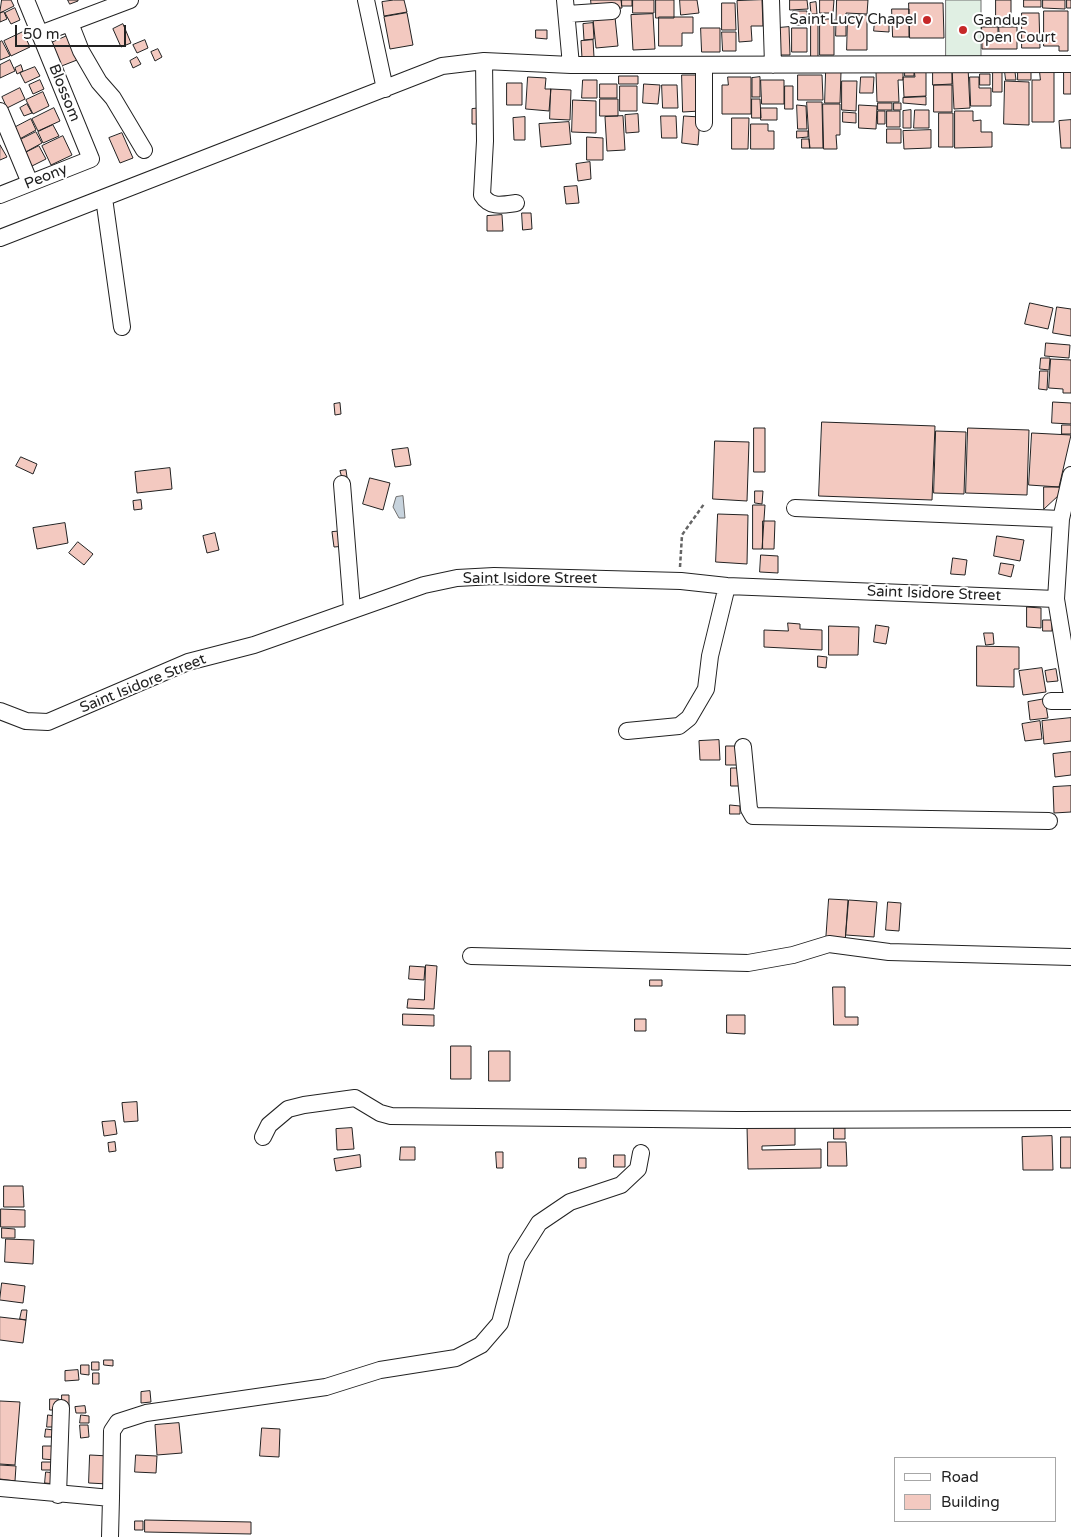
<!DOCTYPE html>
<style>
body{margin:0}
#map{position:relative;width:1071px;height:1537px;overflow:hidden;background:#fff;font-family:"Varela Round",sans-serif}
canvas{display:block}
.legend{position:absolute;left:894px;top:1457px;width:162px;height:65px;box-sizing:border-box;background:#fff;border:1px solid #a7a7a7;margin:0;padding:6px 9px;list-style:none;font-size:15px;color:#222}
.legend li{display:flex;align-items:center;gap:10px;height:25px}
.legend b{width:25px;border:1px solid #a7a7a7}
.scale{position:absolute;left:15px;top:25px;width:111px;height:22px;box-sizing:border-box;border:2px solid #222;border-top:0;padding-left:6px;font-size:15px;line-height:18px;white-space:nowrap;color:#222;-webkit-text-stroke:4px #fff;paint-order:stroke}
</style>
<div id="map">
<canvas width="1071" height="1537"></canvas>
<ul class="legend">
<li><b style="height:6px;background:#fff"></b>Road</li>
<li><b style="height:14px;background:#f3c9c0"></b>Building</li>
</ul>
<div class="scale">50 m</div>
</div>
<script>
const ctx = document.querySelector('canvas').getContext('2d');
ctx.lineJoin = 'round';
function fillPath(path, color) {
  ctx.fillStyle = color;
  ctx.fill(path, 'evenodd');
}
function stroke(path, color, width, dash) {
  ctx.strokeStyle = color;
  ctx.lineWidth = width;
  ctx.lineCap = dash ? 'butt' : 'round';
  ctx.setLineDash(dash || []);
  ctx.stroke(path);
}
function write(font, color, halo, rows, align = 'center') {
  ctx.font = font + ' "Varela Round",sans-serif';
  ctx.lineWidth = 4;
  ctx.setLineDash([]);
  ctx.textBaseline = 'middle';
  ctx.strokeStyle = halo;
  ctx.fillStyle = color;
  for (const [text, x, y, turn = 0] of rows) {
    ctx.save();
    ctx.translate(x, y);
    ctx.rotate((+turn || 0) * Math.PI / 180);
    ctx.textAlign = isNaN(turn) ? turn : align;
    if (halo) ctx.strokeText(text, 0, 0);
    ctx.fillText(text, 0, 0);
    ctx.restore();
  }
}
const green = new Path2D(`
 M946,0H981V60H946Z`);
fillPath(green, '#e0efe3');
stroke(green, '#6f6f6f', 1);
const water = new Path2D(`
 M403,496L405,518H399L393,507L396,497Z`);
fillPath(water, '#c7d3dd');
stroke(water, '#6f6f6f', 1);
const building = new Path2D(`
 M2,0H11L14,6L0,13Z
 M68,0H78V1L70,4Z
 M394,0H404L407,12L384,16L382,2Z
 M591,0H621L622,8L592,10Z
 M622,0H632V6H622Z
 M633,0H654V13H633Z
 M656,0H674V18H656Z
 M680,0H697L699,13L681,15Z
 M762,0L763,26H751L752,41L739,42L737,1Z
 M790,0H807L808,9L790,10Z
 M820,0H834L833,13H820Z
 M837,0H868L867,14L846,13V36H836Z
 M996,0H1011V22H996Z
 M1024,0H1041V7H1024Z
 M1043,0H1065V9L1043,8Z
 M1067,0H1071V8H1067Z
 M816,2L817,14H811L810,3Z
 M722,3H735L736,30H722Z
 M909,3H943L944,38H910Z
 M15,8L20,20L11,24L5,13Z
 M892,9H909V37H893Z
 M793,11H807V25H793Z
 M1044,11H1068V51H1059V46H1044Z
 M4,12L7,19L0,22V13Z
 M407,13L413,45L390,49L384,17Z
 M1022,13H1039L1040,48H1022Z
 M653,14L655,49L633,50L631,15Z
 M848,15H867V50H847Z
 M615,17L618,46L596,48L593,19Z
 M659,17H693V33H682V46H659Z
 M811,17H818V57H811Z
 M820,19H834V55H820Z
 M875,21L889,22V32L874,31Z
 M593,23L594,39L584,40L583,24Z
 M123,24L131,43L121,47L113,29Z
 M789,27L790,55H779L778,28Z
 M982,27H998V36L982,35Z
 M999,27H1017V49H982V36L999,37Z
 M701,28H720V52H702Z
 M792,28H807V52H792Z
 M536,30H547V39L536,38Z
 M23,32L30,47L11,56L4,41Z
 M722,32H736V51H723Z
 M67,36L77,60L59,67L49,44Z
 M145,40L148,48L137,53L133,45Z
 M593,40L594,57L582,58L581,41Z
 M2,41L10,56L0,60V42Z
 M158,49L162,57L155,61L151,52Z
 M137,57L141,64L133,68L130,61Z
 M10,60L15,71L0,78V65Z
 M21,65L23,71L17,74L15,68Z
 M35,67L40,76L25,83L20,73Z
 M933,67H952V84L933,85Z
 M968,67L970,108L954,109L952,68Z
 M905,68H914V76H905Z
 M926,68V96L904,97L903,77H915L914,69Z
 M1018,70H1031V80H1018Z
 M903,71V80H898L899,102H877L876,72Z
 M826,72H841L840,103H825Z
 M993,72H1002V92H993Z
 M1005,72H1015L1016,80H1006Z
 M1040,72H1054V122H1032V80H1040Z
 M1064,72H1071V94H1064Z
 M980,74H990V85H980Z
 M682,75H700V111L683,112Z
 M798,75H822L823,100H798Z
 M619,76H638V84H619Z
 M528,77L546,78L545,89H551L549,111L526,109Z
 M728,77H751V114H722V85H728Z
 M760,77V97H752V78Z
 M861,77H874L873,93H860Z
 M970,77H979V88H991V106H971Z
 M40,80L44,89L33,94L29,85Z
 M583,80H597V98H582Z
 M761,80H784V104H762Z
 M842,81H857L856,111L842,110Z
 M1005,81L1029,82V125L1004,124Z
 M507,83H522V105H507Z
 M600,84H617V98H600Z
 M644,84L660,85L658,104L643,103Z
 M662,85H677L678,108H663Z
 M934,85H952V112H934Z
 M620,86H637V111H620Z
 M785,86H793V109H785Z
 M20,88L25,99L7,108L2,97Z
 M551,89L571,90L570,120L550,119Z
 M43,92L49,106L33,114L26,100Z
 M926,97V105L903,103V98Z
 M600,99H618V116H600Z
 M752,99H760L761,118H752Z
 M573,100L596,101V133L572,132Z
 M807,102H822L823,148H810Z
 M878,103H892V110H878Z
 M894,103H901V110H894Z
 M27,104L32,113L24,116L20,108Z
 M823,104H840V135H836L837,149H824Z
 M797,105L806,106L807,129H798Z
 M859,105L877,106L876,129L859,128Z
 M54,108L60,121L38,131L32,119Z
 M482,108V124H472V109Z
 M761,108H777V120H761Z
 M911,110V128H903V111Z
 M915,110H929V128H914Z
 M878,111H885V124H878Z
 M887,111H900V127H887Z
 M955,111H973V121L981,120V132H992V147L955,148Z
 M843,112L856,113V123L843,122Z
 M939,113H953V147H939Z
 M638,114L639,132L626,133L625,115Z
 M623,116L625,150L607,151L605,117Z
 M661,116H676L677,138H662Z
 M684,116L700,117L698,145L682,143Z
 M525,117V140H514L513,118Z
 M732,118H749L748,149H732Z
 M31,119L36,130L16,141L10,130Z
 M1071,120V148H1061L1059,121Z
 M569,122L571,144L541,147L539,124Z
 M751,124H768V131H774V149H751Z
 M53,125L59,136L43,143L38,132Z
 M887,129H901V143H887Z
 M931,130V148L904,149L903,131Z
 M797,131H808V137L797,138Z
 M36,132L42,143L22,154L16,142Z
 M122,133L133,158L120,163L109,138Z
 M63,136L72,155L51,165L42,146Z
 M587,137L603,138V160H587Z
 M802,139H809L810,148H802Z
 M0,145L7,157L0,160Z
 M39,146L46,159L28,168L21,155Z
 M590,162L591,179L578,181L576,164Z
 M577,186L579,203L566,204L564,187Z
 M522,213H531L532,229L523,230Z
 M502,215L503,231H487V216Z
 M1030,303L1053,308L1048,329L1025,324Z
 M1057,307L1071,309V336L1053,333Z
 M1046,343L1070,345L1069,358L1045,356Z
 M1041,358H1050L1049,370L1040,369Z
 M1051,359L1071,360V393H1063V389L1049,388Z
 M1040,371H1048L1047,390L1039,389Z
 M1053,402L1071,403V424L1052,423Z
 M340,403L341,414L335,415L334,404Z
 M822,422L935,426L932,500L819,496Z
 M1062,425H1071V434H1062Z
 M754,428H765V472H754Z
 M968,428L1029,430L1027,495L966,493Z
 M936,431L966,432L964,494L934,493Z
 M1032,433L1071,435L1059,487L1029,485Z
 M715,441L749,442L747,501L713,499Z
 M408,448L411,465L395,467L392,450Z
 M21,457L37,464L33,474L16,466Z
 M170,468L172,489L137,493L135,472Z
 M346,470L347,477L342,478L340,471Z
 M370,478L390,483L383,510L363,504Z
 M1044,487H1060L1059,495L1044,509Z
 M755,491H763L762,504L755,503Z
 M141,500L142,509L134,510L133,501Z
 M753,505H765L762,549H753Z
 M718,514L748,515L747,564L716,562Z
 M763,521H775L774,549H763Z
 M65,523L68,543L37,549L33,528Z
 M344,531L346,546L334,547L332,532Z
 M215,533L219,550L207,553L203,536Z
 M997,536L1024,540L1020,561L994,556Z
 M78,542L93,554L84,565L69,553Z
 M761,555L778,556V573L760,572Z
 M953,558L967,560L965,575L951,574Z
 M1001,563L1014,565L1011,577L999,574Z
 M1027,607L1041,608V628L1027,627Z
 M1043,620H1052V631H1043Z
 M788,623L800,624V629L822,630V650L764,647V630L788,631Z
 M876,625L889,627L886,644L874,642Z
 M829,626L859,627L858,655H829Z
 M984,633H993L994,644L986,645Z
 M977,646L1019,647V669H1014V687L977,686Z
 M818,656L827,657L826,668L818,667Z
 M1042,668L1046,692L1023,695L1019,671Z
 M1056,669L1058,681L1047,682L1045,671Z
 M1045,699L1048,718L1030,720L1028,702Z
 M1071,718V741L1044,744L1042,721Z
 M1040,721L1042,739L1025,741L1022,724Z
 M719,740L720,760H700L699,741Z
 M726,746H738L739,765H726Z
 M1071,752V775L1055,777L1053,754Z
 M731,768H739V786H731Z
 M1071,786V812L1054,813L1053,787Z
 M730,805L740,806V814H730Z
 M829,899L848,900L845,943L826,941Z
 M849,900L877,902L874,937L846,935Z
 M888,902L901,903L899,931L886,930Z
 M426,965L437,966L434,1009L407,1008L408,999L424,1000Z
 M410,966L425,967L424,980L409,979Z
 M650,980H662V986H650Z
 M833,987H845V1017H858V1025H834Z
 M403,1014L434,1015V1026L403,1025Z
 M727,1015H745V1034L727,1033Z
 M635,1019H646V1031H635Z
 M451,1046H471V1079H451Z
 M489,1051H510V1081H489Z
 M137,1102L138,1121L124,1122L122,1103Z
 M115,1121L117,1134L104,1136L102,1122Z
 M795,1125V1145L762,1146V1150L821,1149V1168L748,1169L747,1126Z
 M352,1128L354,1149L337,1150L336,1129Z
 M834,1128H845V1139H834Z
 M1052,1136L1053,1170H1023L1022,1137Z
 M1061,1137H1071V1168H1061Z
 M115,1142L116,1151L109,1152L108,1143Z
 M828,1142H846L847,1166H828Z
 M401,1147H415V1160H400Z
 M496,1152H503V1168H497Z
 M360,1155L361,1167L336,1171L334,1159Z
 M614,1155H625V1167H614Z
 M579,1158H586V1168H579Z
 M4,1186H23L24,1207H4Z
 M1,1209L25,1210V1227H1Z
 M2,1228L15,1229V1238H2Z
 M6,1239L34,1240L33,1264L5,1262Z
 M2,1283L25,1286L23,1303L0,1300Z
 M22,1310H27L26,1320L20,1319Z
 M0,1317L26,1320L23,1343L0,1340Z
 M104,1360H113V1366L104,1365Z
 M92,1362H99V1370H92Z
 M81,1365H89V1375L81,1374Z
 M78,1370L79,1380L65,1381V1371Z
 M93,1373H99V1384H93Z
 M150,1391L151,1402L141,1403V1392Z
 M62,1395H69V1406H62Z
 M50,1399H59V1410H50Z
 M0,1401L20,1402L15,1465L0,1464Z
 M85,1406L86,1413H76L75,1407Z
 M48,1415L55,1416V1427H47Z
 M81,1415L89,1416V1423H80Z
 M179,1423L182,1453L157,1455L155,1425Z
 M80,1425H88L89,1437L81,1438Z
 M262,1428L280,1429L279,1457L260,1456Z
 M46,1429L53,1430V1437H45Z
 M43,1446H54L55,1460L43,1459Z
 M90,1455L109,1456L108,1484L89,1483Z
 M136,1455L157,1456L156,1473L135,1472Z
 M42,1462H55V1470H42Z
 M0,1465L16,1466L15,1481L0,1479Z
 M46,1472L55,1473V1484L45,1483Z
 M145,1520L251,1522V1534L145,1532Z
 M135,1521H143V1530H135Z`);
fillPath(building, '#f3c9c0');
stroke(building, '#222', 1);
const minor = new Path2D(`
 M366,0L385,89
 M565,0L571,65
 M771,0L773,65
 M567,14L612,11
 M70,23L81,51L99,82L113,98L144,150
 M40,34L130,0
 M484,61L485,141L482,195C490,208 502,205 516,203
 M704,65V123
 M0,111L30,183
 M0,195L91,159L26,0
 M104,198L122,327
 M0,238L442,66L484,61L571,65L1071,64
 M1071,475L1061,519L1056,599L1071,690
 M342,484L352,609
 M795,508L1061,519
 M1051,701H1071
 M0,711L26,721L48,722L188,662L254,645L424,585L457,578L494,576L681,581L727,586L1056,599
 M627,731L679,726L689,718L706,689L710,656L727,586
 M743,747L749,809L753,816L1049,821
 M471,956L748,963L793,955L829,944L889,952L1071,957
 M263,1137L269,1125L288,1109L304,1105L355,1098L380,1113L391,1116L738,1120L1071,1119
 M0,1488L111,1498L110,1537
 M58,1495L61,1408
 M111,1498L112,1431L118,1422L146,1413L326,1387L380,1370L456,1358L481,1345L500,1323L517,1258L539,1223L570,1202L621,1185L638,1169L641,1153`);
stroke(minor, '#222', 18);
stroke(new Path2D(`
 M680,567L682,535L704,504`), '#646464', 2.5, [4, 2.5]);
stroke(minor, '#fff', 16);
for (const [x, y, r, color] of [
 [927,20,5,"#c62828"],
 [963,30,5,"#c62828"]
]) {
  const dot = new Path2D();
  dot.arc(x, y, r, 0, 2 * Math.PI);
  ctx.fillStyle = color;
  ctx.fill(dot);
  stroke(dot, '#fff', 2);
}
write('15px', '#222', '#fff', [
 ["Saint Lucy Chapel",917,20],
 ["Gandus",973,21,"left"],
 ["Open Court",973,38,"left"]
], 'right');
write('15px', '#222', '#fff', [
 ["Blossom",64,93,68],
 ["Peony",46,177,-22],
 ["Saint Isidore Street",530,579],
 ["Saint Isidore Street",934,594,2],
 ["Saint Isidore Street",143,684,-22]
]);
</script>
